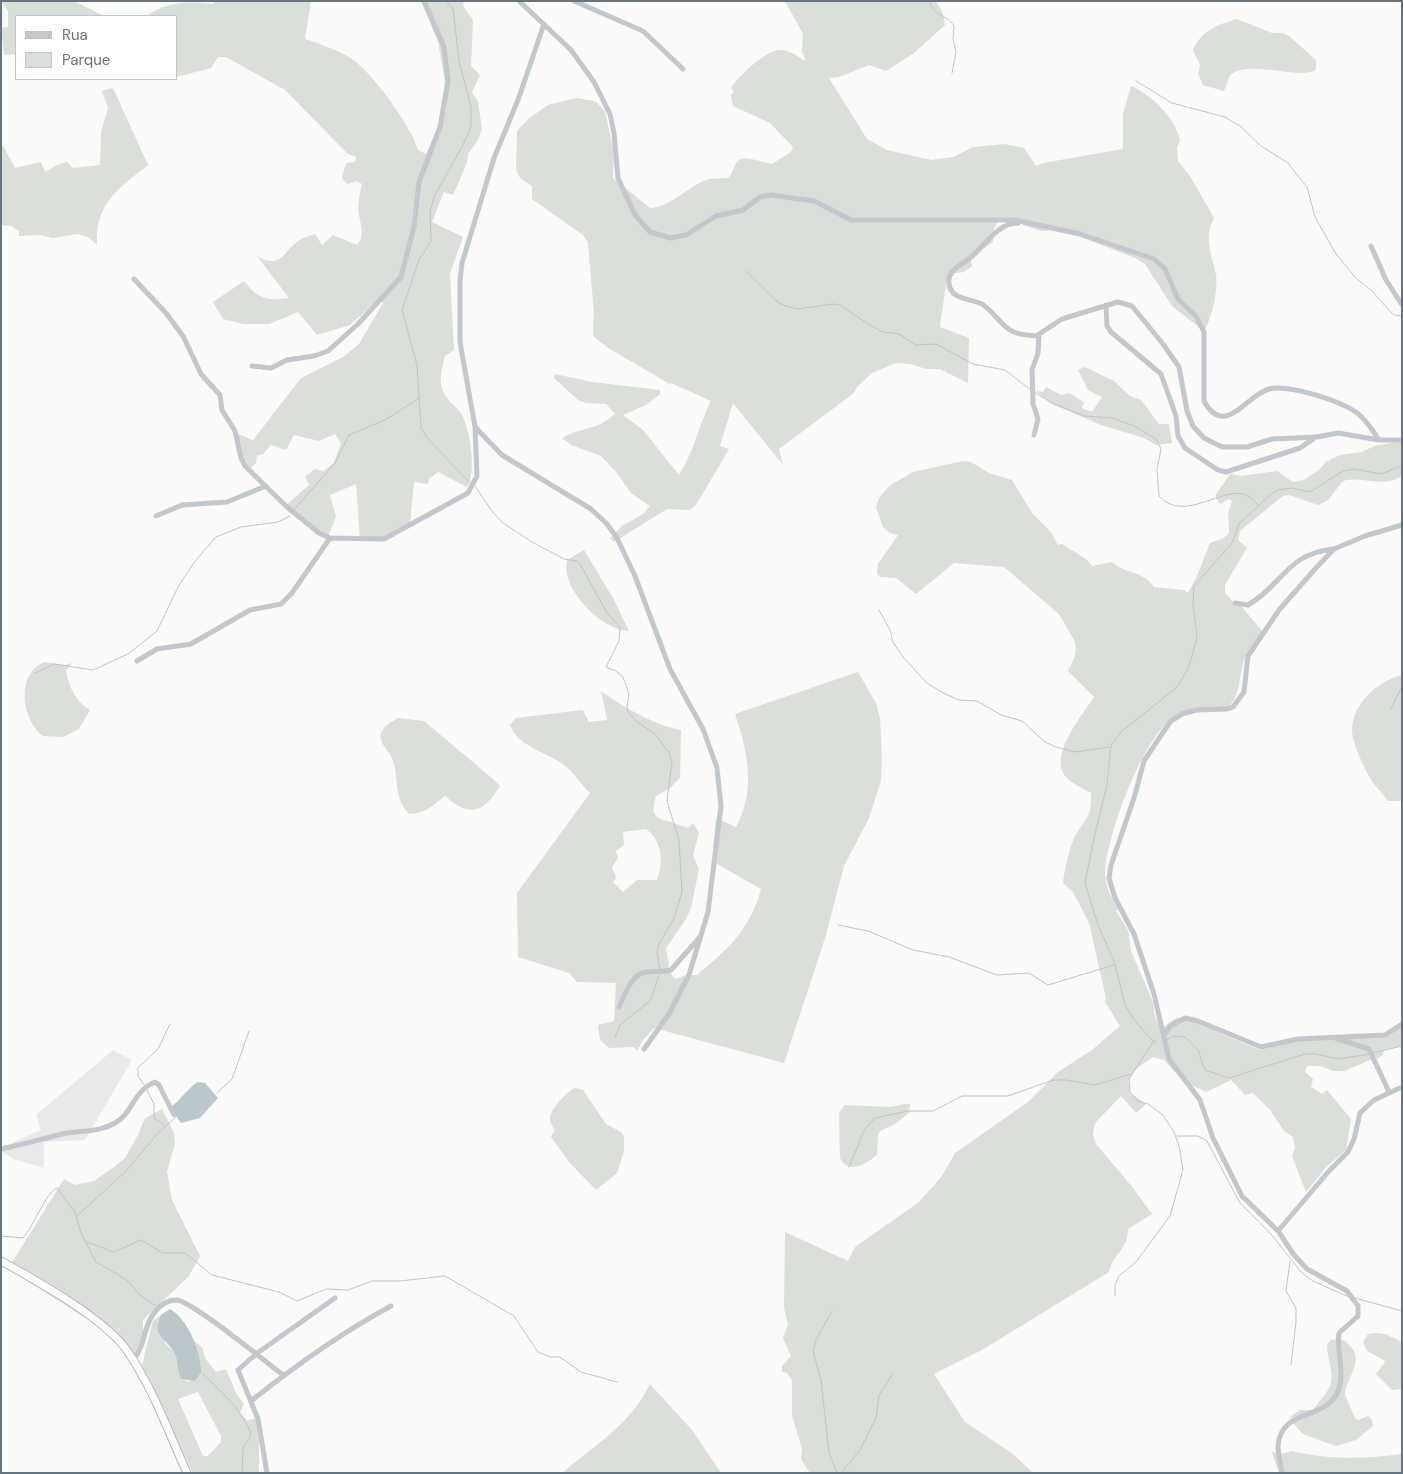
<!DOCTYPE html>
<style>
body{margin:0}
#map{position:relative;width:1403px;height:1474px;overflow:hidden;background:#fafaf8;font-family:"DM Sans",sans-serif}
canvas{display:block}
.frame{position:absolute;inset:0;border:2px solid #657683;pointer-events:none}
.legend{position:absolute;left:15px;top:15px;width:162px;height:65px;box-sizing:border-box;background:#fff;border:1px solid #c1c8cd;margin:0;padding:6px 9px;list-style:none;font-size:15px;color:#657683}
.legend li{display:flex;align-items:center;gap:10px;height:25px}
.legend b{width:25px;border:1px solid #c1c8cd}
</style>
<div id="map">
<canvas width="1403" height="1474"></canvas>
<div class="frame"></div>
<ul class="legend">
<li><b style="height:6px;background:#c3c8cc"></b>Rua</li>
<li><b style="height:14px;background:#dadfd7"></b>Parque</li>
</ul>
</div>
<script>
const ctx = document.querySelector('canvas').getContext('2d');
ctx.lineJoin = 'round';
function fillPath(path, color) {
  ctx.fillStyle = color;
  ctx.fill(path, 'evenodd');
}
function stroke(path, color, width, dash) {
  ctx.strokeStyle = color;
  ctx.lineWidth = width;
  ctx.lineCap = dash ? 'butt' : 'round';
  ctx.setLineDash(dash || []);
  ctx.stroke(path);
}
fillPath(new Path2D(`
 M113,1050L132,1060L85,1140L44,1142V1168L13,1159L1,1151V1148L41,1130L36,1115Z`), '#e8e9e9');
fillPath(new Path2D(`
 M1,1H74L104,16H16V54L4,55L1,28L8,27V11Z
 M213,1H311L305,39C320,44 335,49 349,57C370,69 412,127 418,150L426,154L442,119L445,81L438,42L421,1H464L463,6L473,20L471,66L480,75L472,92L478,102L482,129L478,140L468,154L467,163L453,195L444,192L432,222L463,237L450,274L454,350L445,356C443,364 440,375 441,383C443,398 452,402 460,412C470,425 477,474 467,487L438,472L429,479L428,484L414,482L410,525L383,537L360,539L356,484L330,495L336,517L329,534L331,540L327,542L323,534L286,505L309,485L305,476L315,469L323,471L334,463L341,443L335,434L319,441L294,435L286,450L271,445L263,454L257,455L256,463L248,471L233,432L253,440L301,378L343,357L359,344L383,303L378,300L350,325L317,335L298,312L269,324H243L223,319L213,302L244,281C258,299 266,301 289,298L257,256C281,270 283,252 297,242C301,238 310,236 315,234L322,245L333,235L357,245C365,235 361,226 359,215C357,208 360,191 362,184L357,181L347,184L342,178L346,163L355,162L356,157L348,154L285,90L226,57H218L211,68L176,77V16H147C166,1 190,1 214,4Z
 M785,1H936L943,14L945,25L914,53L886,71L869,65L839,77L829,78L867,139L887,150L931,160L953,157L973,147L1004,144L1024,148L1036,166L1043,163L1123,149V114L1131,86C1152,95 1175,118 1180,140L1177,148L1178,161L1190,176L1214,218C1203,240 1212,253 1216,275C1218,291 1212,318 1204,331L1172,306L1145,264L1135,258L1073,234L1059,230L1041,231L1023,225L1018,221H998L992,233L993,242L970,258L972,266L964,272L949,274C947,277 941,319 940,327L969,338L968,383L940,369H926L911,364L896,363L872,373L857,387L854,393L779,449L783,465L733,403L720,446L729,449L696,505L690,510L667,509L614,542L610,538L622,526L643,514L650,506L631,493L617,473L601,456L571,445L562,438C583,426 594,432 615,414L606,404L586,403L578,400L554,378L555,374L592,382L660,390V394L646,405L623,415L643,430L679,475C694,452 698,426 711,401L671,383L670,384L608,348L593,336L594,314L588,243L583,235L532,199V186L520,178L516,170L517,131L528,119L548,105L576,98L595,101L605,111L614,153L613,178L650,208C669,207 684,191 701,182C710,177 718,179 728,178C733,173 733,168 736,163C743,153 761,163 772,164L791,152L793,147L770,123L733,106L731,96L734,91L731,88C738,77 766,49 781,50C790,50 798,57 806,61L802,52L803,34Z
 M1237,19L1272,33H1283L1289,36L1316,60V70C1298,80 1250,59 1230,75L1224,91L1203,85L1198,74L1200,65L1193,50C1202,30 1217,25 1237,19Z
 M113,88L148,165C118,189 95,203 97,245L88,237L78,234L53,238L40,235L19,236V231L11,226L1,225V142L15,168L41,162L45,172L59,164L67,162L73,168L100,165L101,132L108,108L102,91Z
 M1085,367L1114,381L1130,396L1141,400L1159,424H1169L1172,443L1156,445L1144,438L1101,425L1050,403L1036,391L1043,392L1046,387L1061,395L1069,393L1084,402L1082,408L1092,412L1102,397L1088,390L1078,370Z
 M1402,441V476C1383,489 1363,475 1343,481L1328,500L1318,505L1289,495L1283,496L1240,531L1238,540L1247,548L1225,585V593L1233,602L1241,606L1262,631C1258,639 1252,645 1247,653C1238,669 1243,692 1229,706C1222,713 1202,708 1192,709C1186,710 1177,716 1172,719C1142,739 1108,834 1105,870C1104,883 1111,898 1118,909L1116,911L1128,930L1131,951L1153,1002L1154,1013L1158,1024L1163,1027L1176,1018H1186L1201,1022L1224,1035L1260,1050L1302,1039L1381,1035L1402,1022V1046L1384,1050L1383,1055L1374,1061L1370,1060L1344,1071H1333L1320,1066H1307L1305,1072L1313,1079L1311,1087L1322,1094L1327,1090L1351,1119L1346,1150L1327,1166L1306,1192L1292,1156L1295,1147L1293,1137L1284,1131L1270,1110L1253,1093L1245,1095L1231,1080L1206,1092L1183,1081L1164,1060L1153,1057L1136,1069L1128,1081L1130,1093L1146,1104L1136,1113L1121,1096L1095,1123L1093,1134L1096,1144L1133,1188L1152,1214L1128,1229C1128,1250 1113,1253 1109,1272L982,1350L934,1374L965,1422L1013,1454L1033,1473H810L801,1459L802,1449L792,1416V1380L787,1373L782,1372V1366L791,1356L783,1338L788,1324L784,1308L785,1232L848,1261L855,1247L919,1202L942,1176L955,1153L1028,1102L1058,1072L1092,1050L1120,1026L1105,1002L1106,998L1089,923L1073,892L1063,883C1064,872 1070,846 1075,836C1086,817 1092,818 1091,793C1082,788 1068,782 1063,773C1052,751 1083,714 1094,697L1068,671L1075,656L1076,647L1074,640L1059,614L1004,567L954,563L916,594L896,578L880,577L877,573L878,564L898,535L890,533L883,527L876,507L879,498L889,486L913,472L963,461L971,462L989,473L1012,480L1032,513L1051,532L1058,545L1062,544L1086,559L1092,566L1112,562C1125,574 1144,571 1154,587L1184,590L1188,593L1197,576L1210,543L1224,538L1229,533L1228,513L1232,501L1229,499L1220,504L1215,496L1230,474L1241,476L1277,471L1293,482L1303,480L1318,471L1326,462L1340,455L1362,452L1374,446Z
 M584,550L613,598L629,631C601,630 560,588 567,560Z
 M45,662L65,665L72,663L66,671C69,687 75,701 90,710L79,729L63,737L43,736C22,721 15,672 45,662Z
 M858,672L876,703L880,718L882,757L881,781L869,818L844,866L826,935L784,1063L654,1028L643,1040L637,1051L634,1047L609,1048L600,1040L598,1025L614,1021L616,983L577,982L569,973L518,957L517,893L590,793C581,785 573,771 563,764C547,753 516,745 510,725L516,718L583,710L589,722L607,720L601,691C621,706 656,726 681,730L680,778L670,788L656,796C652,811 651,817 667,821C674,822 681,826 688,828L693,823L699,833L693,855L699,869L691,908L686,919L666,948L669,965L668,970L675,979L686,975H697C728,949 750,930 761,889L712,861L716,818L736,827C756,791 748,752 735,714ZM646,829C662,840 664,863 657,880H637L623,892L613,882L616,878L612,867L618,858L616,851L624,845L623,832Z
 M1402,675V801H1388C1382,792 1373,785 1369,776C1363,766 1351,739 1352,729C1353,703 1378,681 1402,675Z
 M398,718L424,721L493,779L500,786C483,813 470,818 445,796C434,805 424,814 409,814C392,795 400,778 392,758C389,751 378,742 381,733C383,726 393,721 398,718Z
 M574,1088L583,1090L606,1124L621,1132L624,1136V1151L617,1173L596,1190L570,1163L551,1137L554,1131C554,1127 550,1123 550,1120C548,1111 567,1092 574,1088Z
 M904,1104H910L909,1113L895,1124L880,1131L878,1135L877,1155C866,1164 849,1175 840,1158L839,1114L844,1105L891,1107Z
 M162,1109L174,1133L175,1143L167,1172L172,1200L200,1256L189,1276L143,1320V1334L139,1355L128,1353L108,1332L8,1269L64,1179L75,1185L94,1181L114,1167L125,1158L138,1135L145,1118Z
 M161,1315L158,1321L165,1343L175,1353L181,1379L190,1382C196,1365 202,1355 191,1339L202,1347L205,1358L216,1372L226,1369L237,1395L244,1404L240,1413L247,1421L259,1417V1473H193L158,1400L141,1369L153,1321ZM198,1392L221,1436V1442L208,1456H203L178,1399Z
 M1375,1333L1385,1334L1402,1342V1389L1392,1390L1376,1374L1385,1362L1384,1360L1367,1351L1363,1342L1368,1334Z
 M1338,1339C1345,1340 1346,1342 1351,1347C1364,1362 1346,1378 1345,1395L1355,1418L1358,1420L1368,1416L1372,1420L1373,1426L1356,1440L1336,1446L1303,1434L1292,1422L1291,1416L1300,1410H1313C1317,1403 1325,1396 1329,1388C1336,1376 1327,1359 1327,1345L1330,1340Z
 M650,1384L692,1430L721,1473H562C597,1443 629,1426 650,1384Z
 M1292,1451C1329,1460 1364,1459 1402,1454V1473H1279L1272,1452L1280,1454Z`), '#dadfd7');
fillPath(new Path2D(`
 M198,1082L205,1083L218,1098L200,1118L181,1123L170,1107C182,1100 186,1089 198,1082Z
 M170,1309C188,1319 201,1352 201,1372L195,1381L181,1379C177,1370 178,1359 174,1352C165,1337 151,1336 161,1315Z`), '#bbc7cb');
stroke(new Path2D(`
 M446,1L453,9L459,61L471,107V126L463,145L434,197L430,212L431,241L419,260L402,310L417,365L421,428L428,439L471,484
 M929,1C937,20 946,13 954,26L953,39L956,52L952,73
 M1136,81L1172,103L1225,117L1240,126L1261,146L1288,163L1307,187L1315,217L1336,254L1356,278L1372,291L1387,308L1394,315L1402,316
 M746,271L779,303L786,306L798,309L833,304L840,305L870,325L883,332L899,334L916,345L936,344L973,364L1005,370L1031,390
 M1034,392L1052,403L1084,416L1112,418L1134,426L1156,439L1161,449L1157,470L1159,496C1184,524 1224,485 1246,495C1251,497 1255,502 1258,505
 M475,486L491,510L503,523L532,542L564,559L576,561L580,564L607,613L620,627L619,641L606,667L616,671L623,677L629,694L627,708L629,713L636,721L654,733L669,752L672,762L667,801L679,840L682,892L674,918L659,944L657,953L660,969
 M293,511L335,463L349,435L385,420L418,399
 M879,610L890,630L893,642L903,657L927,683L943,693L959,700L977,701L1001,715L1022,721L1045,742L1056,747L1076,752L1109,747
 M35,673L54,664L93,670L128,654L157,631L178,587L195,561L216,537L241,527L278,522L290,516
 M1391,709L1402,686
 M838,925L868,931L913,950L949,957L997,975L1029,973L1048,985L1114,965
 M615,1037L620,1025L650,1001L660,973
 M1166,1040L1174,1036L1185,1037L1198,1050L1205,1070L1229,1078L1305,1054H1316L1338,1059L1370,1054
 M1156,1042L1153,1041L1134,1020L1125,1005L1114,961L1098,925L1085,883L1094,838L1107,785L1111,745L1121,732L1177,687L1188,669L1197,638L1193,604L1194,586L1232,543L1239,524L1270,495L1278,490L1292,488L1310,492L1343,471L1354,469L1381,474L1402,466
 M1373,1053L1402,1046
 M145,1086L138,1076V1068L158,1049L170,1024
 M147,1090L154,1104V1118L165,1126
 M217,1093L232,1079L249,1031
 M1177,1136H1198L1207,1141L1240,1203L1272,1235L1301,1272L1313,1281L1349,1297
 M849,1167L865,1129L875,1118L908,1111H933L962,1096H1008L1053,1080H1066L1095,1085L1131,1074
 M77,1216L125,1172L158,1133L175,1118
 M1,1236L23,1238C33,1227 47,1191 57,1188L75,1212L81,1233L96,1262L127,1280L140,1295L156,1306
 M87,1242L114,1252L141,1240L163,1253H185L212,1275L279,1292L297,1301L326,1289L348,1290L372,1281H400L445,1276L514,1316L538,1352L550,1357H560L581,1372L617,1382
 M1290,1261L1286,1291L1296,1308V1322L1291,1365
 M1115,1296V1285L1119,1276L1136,1262L1170,1216L1183,1170L1179,1146L1174,1132L1163,1115L1148,1104L1138,1101L1130,1092L1129,1079L1153,1042
 M1355,1298L1402,1311
 M832,1311L816,1340L813,1351L821,1380L829,1453L837,1473
 M200,1371C215,1386 244,1411 250,1432C252,1439 247,1440 244,1446C241,1454 244,1464 242,1473
 M841,1473L860,1450L876,1418L879,1395L892,1375`), '#bbc7cb', 1);
const highway = new Path2D(`
 M1,1261C37,1281 106,1319 128,1352C153,1389 169,1433 187,1473`);
stroke(highway, '#b4b9bd', 9);
stroke(new Path2D(`
 M519,1L571,50L594,82L610,114L614,133L618,178L635,215L650,232L670,238L686,235L716,216L743,210L760,197L771,195L814,201L851,220H1015L1080,234L1154,259L1165,269L1178,299L1196,316L1204,332V401C1225,439 1246,395 1269,389C1289,384 1341,401 1357,413C1367,420 1372,430 1379,440
 M574,1L643,31L683,69
 M1018,223C997,223 985,246 970,258C962,265 947,270 949,283C950,300 970,298 982,304C993,311 999,323 1010,330C1017,335 1027,335 1036,336L1062,319L1118,302L1132,306L1163,344L1179,367L1187,411L1193,426L1204,438L1222,447H1247L1272,439L1317,437L1338,433L1379,440H1402
 M1371,246L1386,280L1402,305
 M134,279L166,313L183,336L201,374L220,395L222,410L235,431L241,458L245,466L287,507L319,533L330,538L384,539L468,493L477,476L475,427L460,342V281L462,263L494,158L518,100L544,24
 M1106,305L1107,326L1111,332L1161,374L1176,416L1178,436L1185,448L1218,470L1226,472L1300,448L1316,437
 M252,366L271,368L287,360L314,356L328,351L358,324L401,277L414,227L419,182L440,127L448,81L444,47L424,1
 M475,427L502,455L591,509L607,524L617,538L635,576L670,669L703,729L717,768L721,806L708,912L689,975L669,1014L644,1049
 M1034,435L1038,419L1033,404L1032,370L1038,353L1039,335
 M156,516L182,505L227,502L266,486
 M1235,603L1248,605C1283,585 1286,554 1333,549
 M137,661L157,649L191,644L250,610L281,604L292,593L330,538
 M619,1007C625,995 631,974 646,972C654,971 663,972 671,970L700,937
 M1164,1036L1170,1026L1185,1018L1198,1021L1261,1047L1298,1039L1385,1035L1402,1024
 M1335,1038L1369,1049L1389,1092
 M1,1149C21,1145 42,1139 62,1134C80,1130 98,1133 115,1123C133,1113 133,1091 155,1082L159,1085L174,1115
 M1278,1231L1329,1171L1348,1152L1354,1139L1360,1113L1374,1100L1402,1087
 M133,1360C146,1346 143,1325 155,1312C160,1305 169,1299 177,1300C193,1302 266,1362 283,1375
 M251,1401C295,1366 341,1333 391,1306
 M267,1473L258,1419L238,1370L256,1354L335,1298
 M1282,1473C1281,1464 1278,1454 1278,1446C1281,1409 1322,1420 1336,1395C1347,1376 1336,1353 1339,1333L1358,1316V1306L1347,1291L1307,1269L1294,1255L1278,1231L1242,1196L1213,1138L1200,1100L1169,1059L1154,994L1134,934L1115,898L1109,878L1111,865L1134,798L1144,761L1170,722L1182,714L1196,710L1227,709L1233,707L1244,692L1248,656L1279,610L1315,569L1334,549L1365,536L1402,525`), '#c3c8cc', 5);
stroke(highway, '#fff', 7);
</script>
